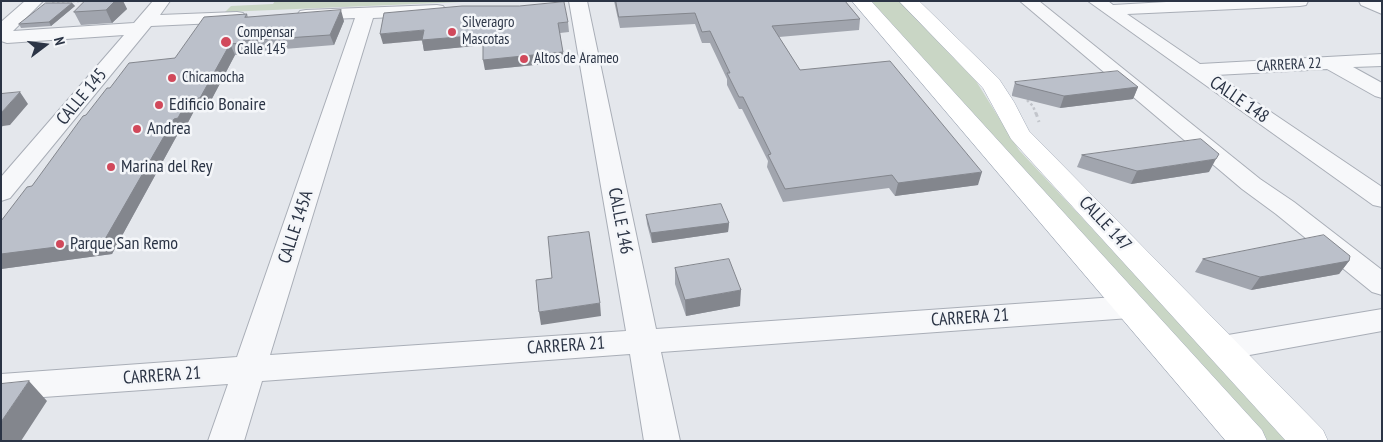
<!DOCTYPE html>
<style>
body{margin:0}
#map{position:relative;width:1383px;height:442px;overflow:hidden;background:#e4e7ec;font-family:"PT Sans Narrow",sans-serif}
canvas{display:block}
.frame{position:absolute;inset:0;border:2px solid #2b3445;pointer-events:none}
.north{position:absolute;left:20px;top:20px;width:50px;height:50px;-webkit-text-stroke:4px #f4f6f9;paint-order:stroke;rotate:75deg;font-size:14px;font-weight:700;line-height:20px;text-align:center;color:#2b3445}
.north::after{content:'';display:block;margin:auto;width:18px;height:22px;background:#2b3445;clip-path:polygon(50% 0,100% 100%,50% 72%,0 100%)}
</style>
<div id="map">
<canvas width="1383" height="442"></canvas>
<div class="frame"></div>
<div class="north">N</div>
</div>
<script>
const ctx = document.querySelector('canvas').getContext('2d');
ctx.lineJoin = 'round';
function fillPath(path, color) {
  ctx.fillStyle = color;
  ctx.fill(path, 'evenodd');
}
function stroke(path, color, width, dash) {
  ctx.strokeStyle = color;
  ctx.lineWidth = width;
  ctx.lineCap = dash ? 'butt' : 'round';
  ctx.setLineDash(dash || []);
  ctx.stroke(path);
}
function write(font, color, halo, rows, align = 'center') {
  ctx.font = font + ' "PT Sans Narrow",sans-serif';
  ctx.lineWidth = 5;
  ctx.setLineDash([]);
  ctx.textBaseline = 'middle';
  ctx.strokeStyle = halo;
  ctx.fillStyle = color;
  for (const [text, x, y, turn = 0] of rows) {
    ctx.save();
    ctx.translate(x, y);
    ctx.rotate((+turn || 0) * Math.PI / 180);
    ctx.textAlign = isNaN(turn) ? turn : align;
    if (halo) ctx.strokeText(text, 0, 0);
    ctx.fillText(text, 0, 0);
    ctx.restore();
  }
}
fillPath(new Path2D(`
 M275,1H486L225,12L231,6L273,4Z
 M869,1H899L976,81L1019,150L1290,441H1268Z`), '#c9d6c5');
const minor = new Path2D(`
 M25,1H43L13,31L134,23L153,1H170L160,15L237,12L243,13L246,17L243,21L237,22L151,26L10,198L1,201V177L124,35L7,43L1,41V22Z
 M569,1H587L656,329L1130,296L1141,299L1145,307L1141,315L1130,318L661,352L680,441H644L630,354L262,381L244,441H208L228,384L1,400V374L237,357L355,18L306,20L300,19L297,15L300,11L306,10L437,5L443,6L446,10L443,14L437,15L373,18L270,355L626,331Z
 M1020,1H1039L1260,179L1294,202L1382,270V295L1372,292L1276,214L1242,189Z
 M1088,1H1108L1113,5L1184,1H1308L1306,5L1300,6L1127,14L1200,64L1382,54V66L1353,67L1382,83V98L1375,96L1327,69L1216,75L1382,187V207L1373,205Z
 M1359,1L1382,2V14L1361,5Z
 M1382,309V331L1222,360L1211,357L1206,348L1211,339L1222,336Z`);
const major = new Path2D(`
 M852,1H871L1262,430L1267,441H1226Z
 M899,1H919L999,79L1014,102L1029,131L1323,430L1328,441H1286L1011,139L983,88Z`);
stroke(minor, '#a9aeb7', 2);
stroke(major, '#a3abb8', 1);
stroke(new Path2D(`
 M52,2L82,1
 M1027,100L1033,106L1036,114`), '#c2c5cb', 2.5, [2.5, 2.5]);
stroke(new Path2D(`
 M1036,113L1039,122`), '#c2c5cb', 3, [4, 4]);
fillPath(minor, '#f7f8fa');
fillPath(major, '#fff');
fillPath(new Path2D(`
 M85,1H123L127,9L112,23L81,25L74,12Z
 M614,1H845L860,19L859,30L779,37L800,70L978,185L895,196L889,188L783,202L767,167L768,161L742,109H739L727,85V79L710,43H702L695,24L620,28Z
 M72,3L75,6L51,26L21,28L19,24Z
 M247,14L248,17L344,21L334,45L247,52L246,54L235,55L206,110L194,111L184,130H180L112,254L1,269V221L32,186L86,115L110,88L175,58Z
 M568,22L569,32L560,33L564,62L485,70L483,45L424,51L422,40L383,44Z
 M1015,82L1138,87L1133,99L1060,108L1012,96V94Z
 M1082,155L1209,172L1131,184L1077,167Z
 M646,215L729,223L728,232L652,243L647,224Z
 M1203,259L1349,261L1339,274L1251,290L1195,272Z
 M675,268L740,306L686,316L675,284Z`), '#a1a5ae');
fillPath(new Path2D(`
 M115,1H123L127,9L112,23L106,10Z
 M72,3L75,6L51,26L49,22Z
 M341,10L344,21L334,45L330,35Z
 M424,30L426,40L383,44L380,34Z
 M483,35L485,45L424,51L422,40Z
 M243,41L247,52L246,54L242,43Z
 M230,44L235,55L206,110L194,111L184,130H180L112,254L1,269V254L174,119Z
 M563,52L564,62L485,70L483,60Z
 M1138,87L1133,99L1060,108L1064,96Z
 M20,92L28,104L10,125L3,126L1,127V113Z
 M1216,159L1209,172L1131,184L1137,171Z
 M982,172L978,185L895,196L898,183Z
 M729,223L728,232L652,243L651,233Z
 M1349,261L1339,274L1251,290L1260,277Z
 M741,290L740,306L686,316L685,300Z
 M600,303L601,316L541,325L539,312Z
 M29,381L47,401L21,441H1V422Z`), '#83868d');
const building = new Path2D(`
 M85,1H115L106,10L74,12Z
 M616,1H845L860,19L772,26L800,70L890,61L982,172L898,183L892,175L785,189L768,155L771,154L743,97H739L727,73H730L710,31L702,32L695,13L619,17Z
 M564,2L568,22L558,23L563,52L483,60V35L422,40L424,30L380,34L384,13L462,6H519Z
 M46,3H72L49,22L19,24Z
 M341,10L330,35L243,41L242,43L230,44L200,98L188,99L178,118L174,119L104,241L1,254V221L27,187L32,186L83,116L86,115L107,88H110L129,63L175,58L204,17L247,14L245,17Z
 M1118,71L1138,87L1064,96L1016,84L1015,82Z
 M20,92L1,113V94Z
 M1201,139L1219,154L1216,159L1137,171L1082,155Z
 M721,204L729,223L651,233L646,215Z
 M589,232L600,303L539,312L536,280L552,278L548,237Z
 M1324,235L1350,256L1349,261L1260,277L1203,259Z
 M729,259L741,290L685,300L675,268Z
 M29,381L1,422V384Z`);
fillPath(building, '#bbc0ca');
stroke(building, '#83868d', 1);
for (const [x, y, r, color] of [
 [452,32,5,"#d1495b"],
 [226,42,6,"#d1495b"],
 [524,59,5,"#d1495b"],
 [172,78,5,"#d1495b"],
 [159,105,5,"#d1495b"],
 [137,129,5,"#d1495b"],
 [111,167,5,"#d1495b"],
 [60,244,5,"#d1495b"]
]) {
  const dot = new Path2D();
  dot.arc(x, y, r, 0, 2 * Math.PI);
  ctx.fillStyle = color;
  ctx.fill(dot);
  stroke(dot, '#f4f6f9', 2);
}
write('15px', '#2b3445', '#f4f6f9', [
 ["Silveragro",462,23],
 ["Mascotas",462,40],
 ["Compensar",237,33],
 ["Calle 145",237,50],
 ["Altos de Arameo",534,59],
 ["Chicamocha",182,78]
], 'left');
write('15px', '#2b3445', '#f4f6f9', [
 ["CARRERA 22",1289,65,-3]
]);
write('18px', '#2b3445', '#f4f6f9', [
 ["CALLE 145",82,97,-50],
 ["CALLE 148",1239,100,35],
 ["CALLE 146",620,221,79],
 ["CALLE 147",1105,224,47],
 ["CALLE 145A",296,227,-72],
 ["CARRERA 21",970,318,-4],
 ["CARRERA 21",566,346,-4],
 ["CARRERA 21",162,376,-4]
]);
write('18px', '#2b3445', '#f4f6f9', [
 ["Edificio Bonaire",169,105],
 ["Andrea",147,129],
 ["Marina del Rey",121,167],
 ["Parque San Remo",70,244]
], 'left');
</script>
